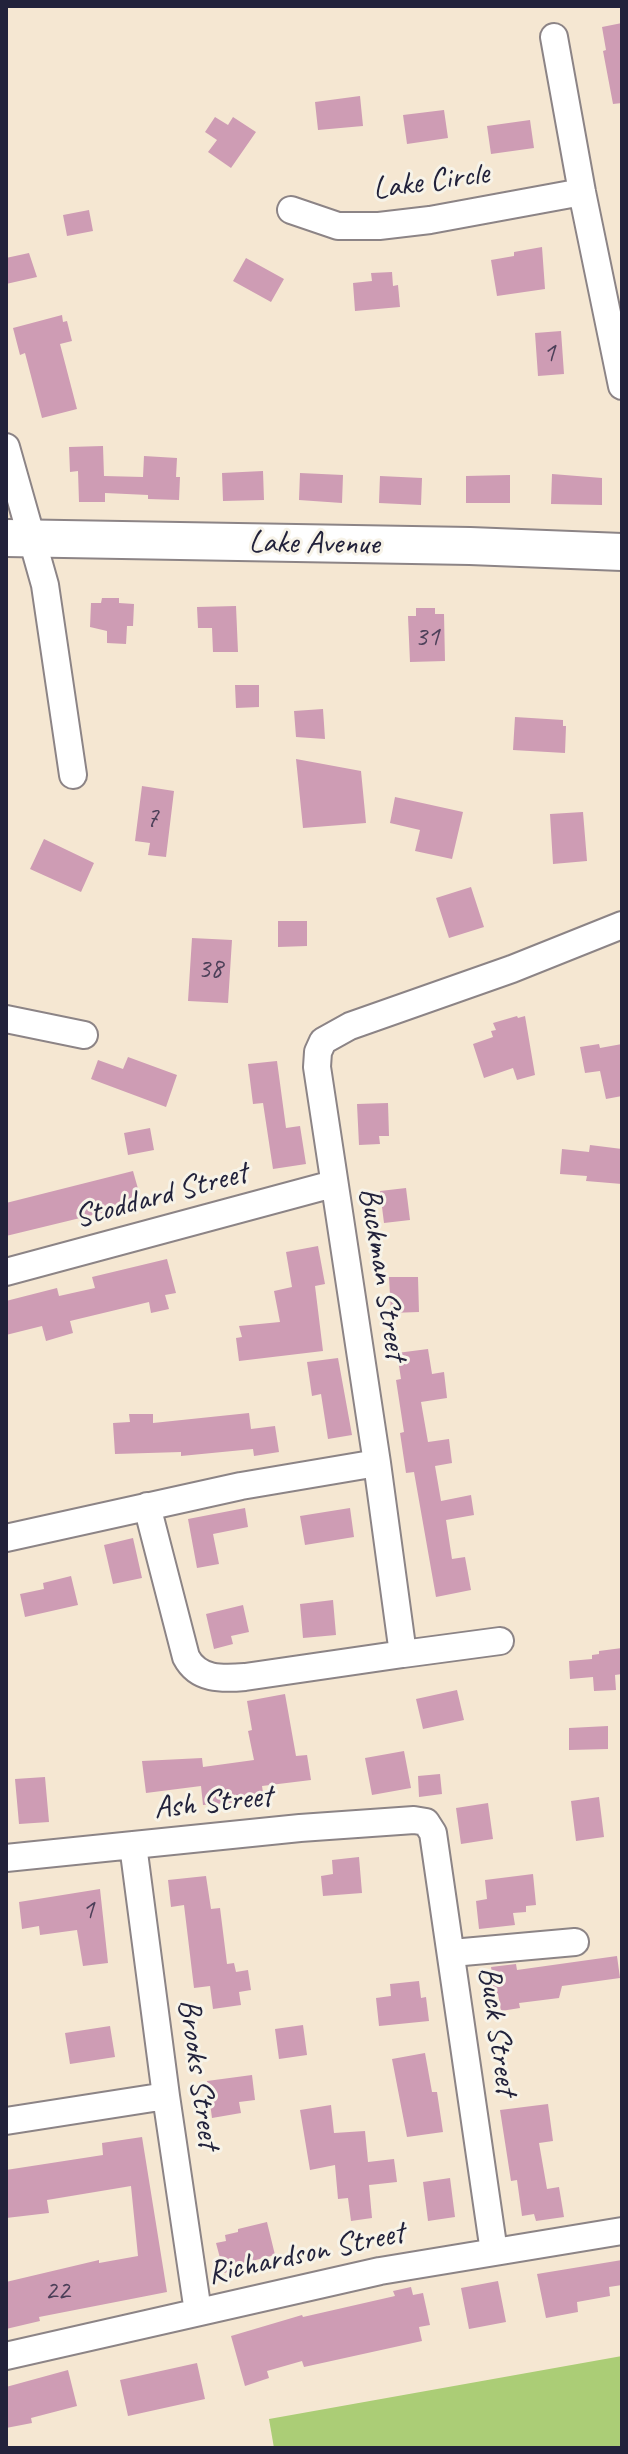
<!DOCTYPE html>
<style>
body{margin:0}
#map{position:relative;width:628px;height:2454px;overflow:hidden;background:#f5e7d2;font-family:Caveat,sans-serif}
canvas{display:block}
.frame{position:absolute;inset:0;border:8px solid #22223b;pointer-events:none}
</style>
<div id="map">
<canvas width="628" height="2454"></canvas>
<div class="frame"></div>
</div>
<script>
const ctx = document.querySelector('canvas').getContext('2d');
ctx.lineJoin = 'round';
function fillPath(path, color) {
  ctx.fillStyle = color;
  ctx.fill(path, 'evenodd');
}
function stroke(path, color, width, dash) {
  ctx.strokeStyle = color;
  ctx.lineWidth = width;
  ctx.lineCap = dash ? 'butt' : 'round';
  ctx.setLineDash(dash || []);
  ctx.stroke(path);
}
function write(font, color, halo, rows, align = 'center') {
  ctx.font = font + ' Caveat,sans-serif';
  ctx.lineWidth = 6;
  ctx.setLineDash([]);
  ctx.textBaseline = 'middle';
  ctx.strokeStyle = halo;
  ctx.fillStyle = color;
  for (const [text, x, y, turn = 0] of rows) {
    ctx.save();
    ctx.translate(x, y);
    ctx.rotate((+turn || 0) * Math.PI / 180);
    ctx.textAlign = isNaN(turn) ? turn : align;
    if (halo) ctx.strokeText(text, 0, 0);
    ctx.fillText(text, 0, 0);
    ctx.restore();
  }
}
fillPath(new Path2D(`
 M622,2356V2448H274L269,2419Z`), '#abcd76');
fillPath(new Path2D(`
 M622,23V103L613,104L603,51L606,50L602,27Z
 M360,96L363,126L318,130L315,102Z
 M444,110L448,138L407,144L403,115Z
 M215,117L228,125L233,117L256,132L231,168L208,152L217,140L205,132Z
 M530,120L534,148L491,154L487,126Z
 M89,210L93,231L67,236L63,215Z
 M542,247L545,289L497,296L491,260L514,256V252Z
 M29,253L37,277L6,284V258Z
 M246,258L284,279L271,302L233,281Z
 M392,272L393,286L398,285L400,307L355,311L353,283L372,281L371,273Z
 M62,315L63,322L67,321L72,341L60,344L77,409L42,418L25,353L20,355L13,328Z
 M561,331L564,374L538,376L535,333Z
 M103,446L104,476L143,477L144,456L177,458L176,477H180L179,500L148,499V495L105,493V502H79L78,471L70,472L69,447Z
 M263,471L264,500L223,501L222,473Z
 M300,473L343,475L342,503L299,500Z
 M552,474L602,478V505L551,504Z
 M510,475V503H466V476Z
 M380,476L422,478L421,505L379,503Z
 M102,598H119V603L134,604L133,626H127L126,644L107,643V631L90,627L91,603H101Z
 M236,606L238,652H213L212,628H198L197,607Z
 M416,608H435V614H444L445,661L410,662L408,616H416Z
 M235,685H259V707L236,708Z
 M323,709L325,739L296,737L294,711Z
 M515,717L563,720V726H566L565,753L513,750Z
 M296,759L361,771L366,823L303,828Z
 M142,786L174,791L166,857L148,855L150,843L135,841Z
 M395,797L463,812L452,859L415,851L420,830L390,823Z
 M583,812L587,861L553,864L550,814Z
 M44,839L94,863L81,892L30,869Z
 M471,887L484,927L449,938L436,898Z
 M278,921H307V946L278,947Z
 M192,938L232,940L228,1003L188,1001Z
 M517,1016L518,1018L525,1016L535,1075L517,1080L513,1068L484,1078L473,1044L493,1037L491,1031L496,1030L493,1023Z
 M599,1044L600,1048L622,1044V1096L606,1099L600,1071L585,1073L580,1047Z
 M128,1057L177,1075L166,1107L91,1079L98,1060L123,1069Z
 M277,1061L286,1128L300,1126L306,1164L273,1169L263,1103L253,1104L248,1064Z
 M388,1103L389,1136H379L380,1144L359,1145L357,1104Z
 M150,1128L154,1150L128,1155L124,1133Z
 M590,1145L622,1149V1184L586,1181L587,1176L560,1174L562,1149L589,1152Z
 M133,1171L142,1203L6,1236V1203Z
 M406,1188L410,1220L384,1223L380,1191Z
 M318,1246L325,1284L315,1286L323,1351L239,1361L236,1338L242,1337L239,1326L280,1322L274,1291L292,1287L286,1252Z
 M167,1259L176,1293L165,1295L169,1309L151,1313L149,1302L70,1321L73,1333L46,1341L42,1326L6,1335V1301L57,1288L59,1296L95,1288L92,1277Z
 M389,1277H418L419,1312L391,1313Z
 M428,1349L432,1374L444,1372L447,1398L421,1402L428,1442L449,1439L452,1463L435,1466L441,1501L471,1495L474,1515L446,1520L452,1559L465,1557L471,1590L436,1597L414,1472L406,1473L400,1433L404,1432L396,1380L401,1379L397,1353Z
 M338,1358L352,1435L328,1439L321,1394L312,1396L307,1362Z
 M249,1413L251,1429L275,1426L279,1452L254,1456L253,1449L181,1456V1452L115,1454L113,1423L130,1422L129,1414H153V1423Z
 M245,1508L248,1527L213,1534L219,1564L197,1568L188,1519Z
 M350,1508L354,1537L305,1545L300,1516Z
 M133,1538L142,1578L113,1584L104,1545Z
 M71,1576L78,1605L25,1617L20,1594L44,1589L43,1583Z
 M333,1600L336,1635L303,1638L300,1604Z
 M243,1605L249,1632L231,1636L233,1644L214,1649L206,1614Z
 M622,1648V1674L615,1675L616,1690L594,1691L593,1677L570,1679L569,1661L592,1659V1655L599,1654V1651Z
 M457,1690L464,1720L423,1729L416,1699Z
 M285,1694L296,1756L307,1755L311,1780L262,1786L264,1800L203,1805L201,1786L146,1793L142,1761L202,1758L203,1767L254,1760L248,1731L252,1730L247,1701Z
 M608,1726V1749L569,1750V1728Z
 M404,1751L411,1788L372,1795L365,1758Z
 M440,1774L442,1794L419,1797L418,1776Z
 M45,1777L49,1822L19,1824L15,1779Z
 M599,1797L604,1837L576,1841L571,1801Z
 M488,1803L493,1839L461,1844L456,1808Z
 M359,1857L362,1893L323,1896L321,1876L333,1874L332,1860Z
 M533,1874L536,1905L526,1906V1912L513,1913L515,1925L479,1929L476,1901L487,1899L485,1880Z
 M206,1876L211,1909L220,1908L227,1964L234,1963L236,1972L248,1970L251,1990L239,1992L241,2005L213,2009L210,1986L194,1988L184,1905L171,1907L168,1880Z
 M100,1889L108,1963L83,1966L77,1930L40,1935L39,1926L22,1929L19,1902Z
 M617,1956L620,1978L562,1986L559,1998L519,2003L520,2008L501,2011L498,1994L492,1995L488,1974H492L491,1967L516,1964L517,1970Z
 M419,1981L421,1998L426,1997L429,2021L379,2026L376,1998L391,1996L390,1984Z
 M303,2025L307,2055L279,2059L275,2029Z
 M110,2026L115,2057L70,2064L65,2033Z
 M425,2053L432,2092H437L443,2132L407,2137L392,2059Z
 M252,2075L255,2100L239,2102L241,2113L212,2118L207,2081Z
 M548,2104L553,2141L539,2143L547,2189L559,2187L564,2217L536,2221L534,2214L522,2216L517,2180L511,2181L500,2110Z
 M331,2105L334,2133L365,2131L368,2162L394,2159L397,2182L369,2185L372,2218L351,2221L348,2198L338,2199L335,2165L310,2170L300,2110Z
 M142,2137L167,2292L39,2317L40,2321L6,2329V2282L99,2260V2263L138,2256L131,2186L47,2200L49,2213L6,2218V2170L103,2155L102,2143Z
 M450,2178L455,2217L428,2221L423,2182Z
 M267,2222L275,2255L248,2262L249,2267L224,2273L216,2243L226,2241L225,2235L238,2232V2229Z
 M622,2260V2285L609,2287L610,2296L577,2302L578,2312L546,2318L537,2274Z
 M498,2281L506,2322L469,2329L461,2288Z
 M411,2287L413,2295L423,2293L430,2325L419,2327L422,2341L304,2367L302,2361L267,2371L269,2378L245,2386L231,2336L302,2315L303,2317L395,2296L393,2291Z
 M197,2363L205,2399L128,2416L120,2380Z
 M68,2370L77,2406L31,2418L32,2423L6,2428V2387Z`), '#ce9cb4');
const street = new Path2D(`
 M554,37L582,192L622,386
 M291,210L338,226H379L430,220L582,192
 M6,447L45,585L73,775
 M6,1019L84,1035
 M6,1272L333,1184
 M147,1506L186,1657C198,1680 222,1679 245,1677L403,1654L377,1463
 M6,1538L241,1486L377,1463L317,1067L318,1052L323,1041L350,1026L512,969L622,925
 M403,1654L500,1641
 M133,1845L166,2096L198,2312
 M6,1858L300,1828L414,1820L426,1822L433,1833L494,2252
 M452,1953L575,1942
 M6,2121L166,2096
 M6,2356L380,2271L622,2231`);
const secondary = new Path2D(`
 M6,538L470,546L622,552`);
stroke(street, '#8c8486', 30);
stroke(secondary, '#8c8486', 40);
stroke(street, '#fff', 26);
stroke(secondary, '#fff', 36);
write('28px', '#4d4059', null, [
 ["1",549,354],
 ["31",427,638],
 ["7",152,819],
 ["38",210,970],
 ["1",88,1911],
 ["22",57,2292]
]);
write('32px', '#22223b', '#f7f3e8', [
 ["Lake Circle",431,182,-8],
 ["Lake Avenue",314,544,1],
 ["Stoddard Street",161,1196,-15],
 ["Buckman Street",382,1274,81],
 ["Ash Street",213,1803,-6],
 ["Buck Street",497,2031,82],
 ["Brooks Street",198,2074,82],
 ["Richardson Street",306,2254,-12]
]);
</script>
